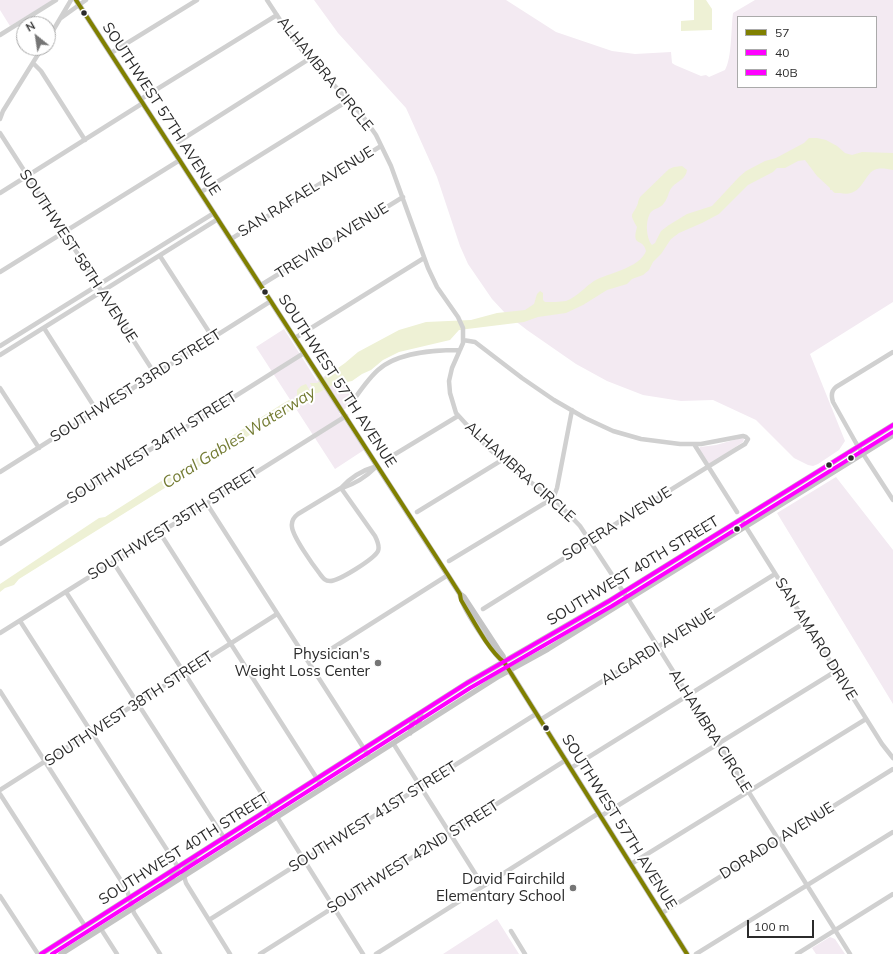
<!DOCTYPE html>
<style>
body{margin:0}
#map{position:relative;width:893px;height:954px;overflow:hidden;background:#fff;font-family:Mulish,sans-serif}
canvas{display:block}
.legend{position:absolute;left:737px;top:16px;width:140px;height:72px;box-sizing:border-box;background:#fff;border:1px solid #aaa;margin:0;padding:5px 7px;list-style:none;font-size:12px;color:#2b2b2b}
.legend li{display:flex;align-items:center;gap:8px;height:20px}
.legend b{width:20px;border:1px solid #aaa}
.north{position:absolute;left:16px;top:16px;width:40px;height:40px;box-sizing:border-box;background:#fff;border:1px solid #aaa;border-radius:50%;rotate:330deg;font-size:11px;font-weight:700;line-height:16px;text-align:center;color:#2b2b2b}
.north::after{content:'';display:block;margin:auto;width:14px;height:18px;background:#757575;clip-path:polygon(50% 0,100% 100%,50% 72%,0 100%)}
.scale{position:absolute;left:747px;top:920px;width:67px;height:18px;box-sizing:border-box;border:2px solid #2b2b2b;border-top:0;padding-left:5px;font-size:12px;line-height:14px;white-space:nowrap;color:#2b2b2b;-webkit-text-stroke:3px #fff;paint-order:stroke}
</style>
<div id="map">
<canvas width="893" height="954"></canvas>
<ul class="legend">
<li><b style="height:5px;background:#808000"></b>57</li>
<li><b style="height:5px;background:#f0f"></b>40</li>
<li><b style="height:5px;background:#f0f"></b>40B</li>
</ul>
<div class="north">N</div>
<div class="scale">100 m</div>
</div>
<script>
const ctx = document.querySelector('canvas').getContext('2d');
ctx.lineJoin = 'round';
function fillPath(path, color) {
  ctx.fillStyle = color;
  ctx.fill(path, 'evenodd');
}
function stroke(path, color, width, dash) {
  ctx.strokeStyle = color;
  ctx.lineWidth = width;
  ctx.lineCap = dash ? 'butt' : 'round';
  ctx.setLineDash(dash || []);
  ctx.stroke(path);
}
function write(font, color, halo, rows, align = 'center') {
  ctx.font = font + ' Mulish,sans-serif';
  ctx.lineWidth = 4;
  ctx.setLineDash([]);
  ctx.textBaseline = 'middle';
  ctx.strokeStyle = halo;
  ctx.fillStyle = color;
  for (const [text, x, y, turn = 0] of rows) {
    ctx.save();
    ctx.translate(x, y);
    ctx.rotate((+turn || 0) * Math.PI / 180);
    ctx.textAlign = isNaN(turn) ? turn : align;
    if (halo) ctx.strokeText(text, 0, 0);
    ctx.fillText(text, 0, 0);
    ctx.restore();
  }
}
fillPath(new Path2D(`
 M0,0H53L10,26L0,10Z
 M314,0H506L556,32L612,51L635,54L671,52L672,63L675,65L701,76L706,75L709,77L725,70C732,58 731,28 733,13L755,0H893V302L810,354L845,441L839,450L818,464L813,466L808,465L794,458L756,420L713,400L681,401L643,395L607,381L576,364L527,330L505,313L492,299L468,264L460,246L437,177L406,108L338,33ZM738,17H876V87H738Z
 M284,329L317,381L334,370L355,402L339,413L364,450L335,469L256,347Z
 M741,438L744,439L743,442L711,463H708L699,449L700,447L716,445Z
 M836,477L893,550V704L777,513Z
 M497,919L519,954H443Z
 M830,937L835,939L845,954H816L812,948Z`), '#f3eaf2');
fillPath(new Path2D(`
 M694,0H706L712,9V30L681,31V21L694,20Z
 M809,138H817L826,140L837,146L845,153L852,155L862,152L893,153V170C888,169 882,168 877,169C863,172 864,198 840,193C836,193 834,194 832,190H830V188L817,176L805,160L798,161L785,168H777L773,172L748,185L719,214L702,223L679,233L671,239L661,254L653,262L649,270L643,275L632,279L627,284L607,290L583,305L566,313L538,317L524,322L459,330L450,340L399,352L383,360L371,370L362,374L352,381L333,385L318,393H316L313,395L314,399L312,402L302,405L301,403L295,407L294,409L277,418L19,579L14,585L5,588L0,592V584L99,518L105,517L282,404L289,400H292L297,397V390L301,386L306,384L310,391L313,389L310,383H317L345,363L358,352L399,330L426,322L471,320L497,313L525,310L534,304L537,294L540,291L543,293V300L545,302C551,302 560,302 566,301C577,297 585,287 594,281C608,273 640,268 646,251C643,237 631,248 637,227C628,211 633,217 638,203C638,201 639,199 640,197L669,169L674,167L682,166L687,170C686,179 678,181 673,186C668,191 668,199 664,203C661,208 655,208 651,212C645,220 646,238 652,245L655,243L661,231L669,225L687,214L712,206L739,177L746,171L765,161L776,158L804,143Z`), '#eef1d5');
stroke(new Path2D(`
 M267,0L286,29L304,53L362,115L376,135L391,166L428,268L437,287L458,317L463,328V343L452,368L449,381L450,393L456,413L488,448L511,467L559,504L580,526L628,599L850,954
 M61,18L86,0
 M0,35L56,0
 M48,39L71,0
 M111,53L197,0
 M33,63L41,71L85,140
 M141,99L277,15
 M0,119L3,111L42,48
 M0,133L155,374
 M178,142L309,59
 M201,192L349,100
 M0,193L143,103
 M231,239L381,146
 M160,256L213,338
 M0,272L180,160
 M261,285L403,197
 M44,328L97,411
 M295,338L424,258
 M463,340L475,342L522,378L554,400L585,418L613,431L641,439L680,444H701L743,436L746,437L748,439L745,444L735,450L596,536L582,547L483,609
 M0,346L214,213
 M893,352L836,387C831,391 831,396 833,402L856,443L893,500
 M0,355L218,219
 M0,388L39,448
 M351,404C359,392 367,380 378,370C398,352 434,350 460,350
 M694,444L737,512
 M387,459L458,416
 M0,472L271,301
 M341,488L375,536C377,540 380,546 378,551C374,559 339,581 330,581C325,581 323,578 320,574C313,565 293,537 292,527C291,521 294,517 298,514Z
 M341,488C351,477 363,470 377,466
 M342,488C355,484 366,477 376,467
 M207,504L370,758
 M417,512L502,460
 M741,519L882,744L893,758
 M160,533L323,788
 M0,544L304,353
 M449,561L545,503L554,496L557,488L572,410
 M113,562L271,808
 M66,592L230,847
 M20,621L178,867
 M0,633L346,416
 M309,663L448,575
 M0,691L127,890L134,913L160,954
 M540,720L775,574
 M393,743L483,886
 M571,768L806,622
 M0,790L277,614
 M0,794L85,926
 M601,816L836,671
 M277,817L363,954
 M631,864L866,719
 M184,876L186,883L230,954
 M0,896L38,954
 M662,913L893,769
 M209,920L536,714
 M101,929L117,954
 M511,931L525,954
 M260,954L566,760
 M376,954L599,813
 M696,954L893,832
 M797,954L893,894`), '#d0d0d0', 4.5);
stroke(new Path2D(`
 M76,0L460,594L464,597L498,649L503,656L504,662
 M460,594C462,607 493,654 504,662L687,954
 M418,727L421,713
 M410,733L413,718
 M267,823L271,808
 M184,876V870L192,863L195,857
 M162,890C166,880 174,879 178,868
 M41,954L467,683L609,601L893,425
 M61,954L499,676L548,649L893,435`), '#c4c4c4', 5.5);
stroke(new Path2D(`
 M76,0L448,575L460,594L461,600C472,618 488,650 504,662L687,954`), '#808000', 4);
stroke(new Path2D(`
 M41,954L467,683L609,601L893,425`), '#f0f', 4);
stroke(new Path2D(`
 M52,954L470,688L612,606L893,432`), '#f0f', 4);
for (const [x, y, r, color] of [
 [84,13,3.5,"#2b2b2b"],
 [265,292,3.5,"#2b2b2b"],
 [851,458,3.5,"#2b2b2b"],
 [829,465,3.5,"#2b2b2b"],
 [737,529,3.5,"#2b2b2b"],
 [378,663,4,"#757575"],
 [546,728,3.5,"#2b2b2b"],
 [573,888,4,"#757575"]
]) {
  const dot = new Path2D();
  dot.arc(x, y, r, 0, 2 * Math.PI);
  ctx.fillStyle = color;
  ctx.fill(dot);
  stroke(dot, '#fff', 1.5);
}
write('15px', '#2b2b2b', '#fff', [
 ["ALHAMBRA CIRCLE",325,74,51],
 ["SOUTHWEST 57TH AVENUE",161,109,57],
 ["SAN RAFAEL AVENUE",306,192,-32],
 ["TREVINO AVENUE",332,241,-32],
 ["SOUTHWEST 58TH AVENUE",78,256,57],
 ["SOUTHWEST 57TH AVENUE",337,381,57],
 ["SOUTHWEST 33RD STREET",136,386,-32],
 ["SOUTHWEST 34TH STREET",152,448,-32],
 ["ALHAMBRA CIRCLE",520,472,42],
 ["SOUTHWEST 35TH STREET",173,524,-32],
 ["SOPERA AVENUE",617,524,-32],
 ["SOUTHWEST 40TH STREET",633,571,-31],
 ["SAN AMARO DRIVE",816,639,58],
 ["ALGARDI AVENUE",658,647,-32],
 ["SOUTHWEST 38TH STREET",129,709,-33],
 ["ALHAMBRA CIRCLE",710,731,58],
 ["SOUTHWEST 41ST STREET",373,817,-32],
 ["SOUTHWEST 57TH AVENUE",619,822,58],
 ["DORADO AVENUE",777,841,-32],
 ["SOUTHWEST 40TH STREET",184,849,-32],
 ["SOUTHWEST 42ND STREET",413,857,-32]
]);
write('15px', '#2b2b2b', '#fff', [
 ["Physician's",370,654],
 ["Weight Loss Center",370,671],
 ["David Fairchild",565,879],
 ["Elementary School",565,896]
], 'right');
write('italic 16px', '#737b32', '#fff', [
 ["Coral Gables Waterway",239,438,-32]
]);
</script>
